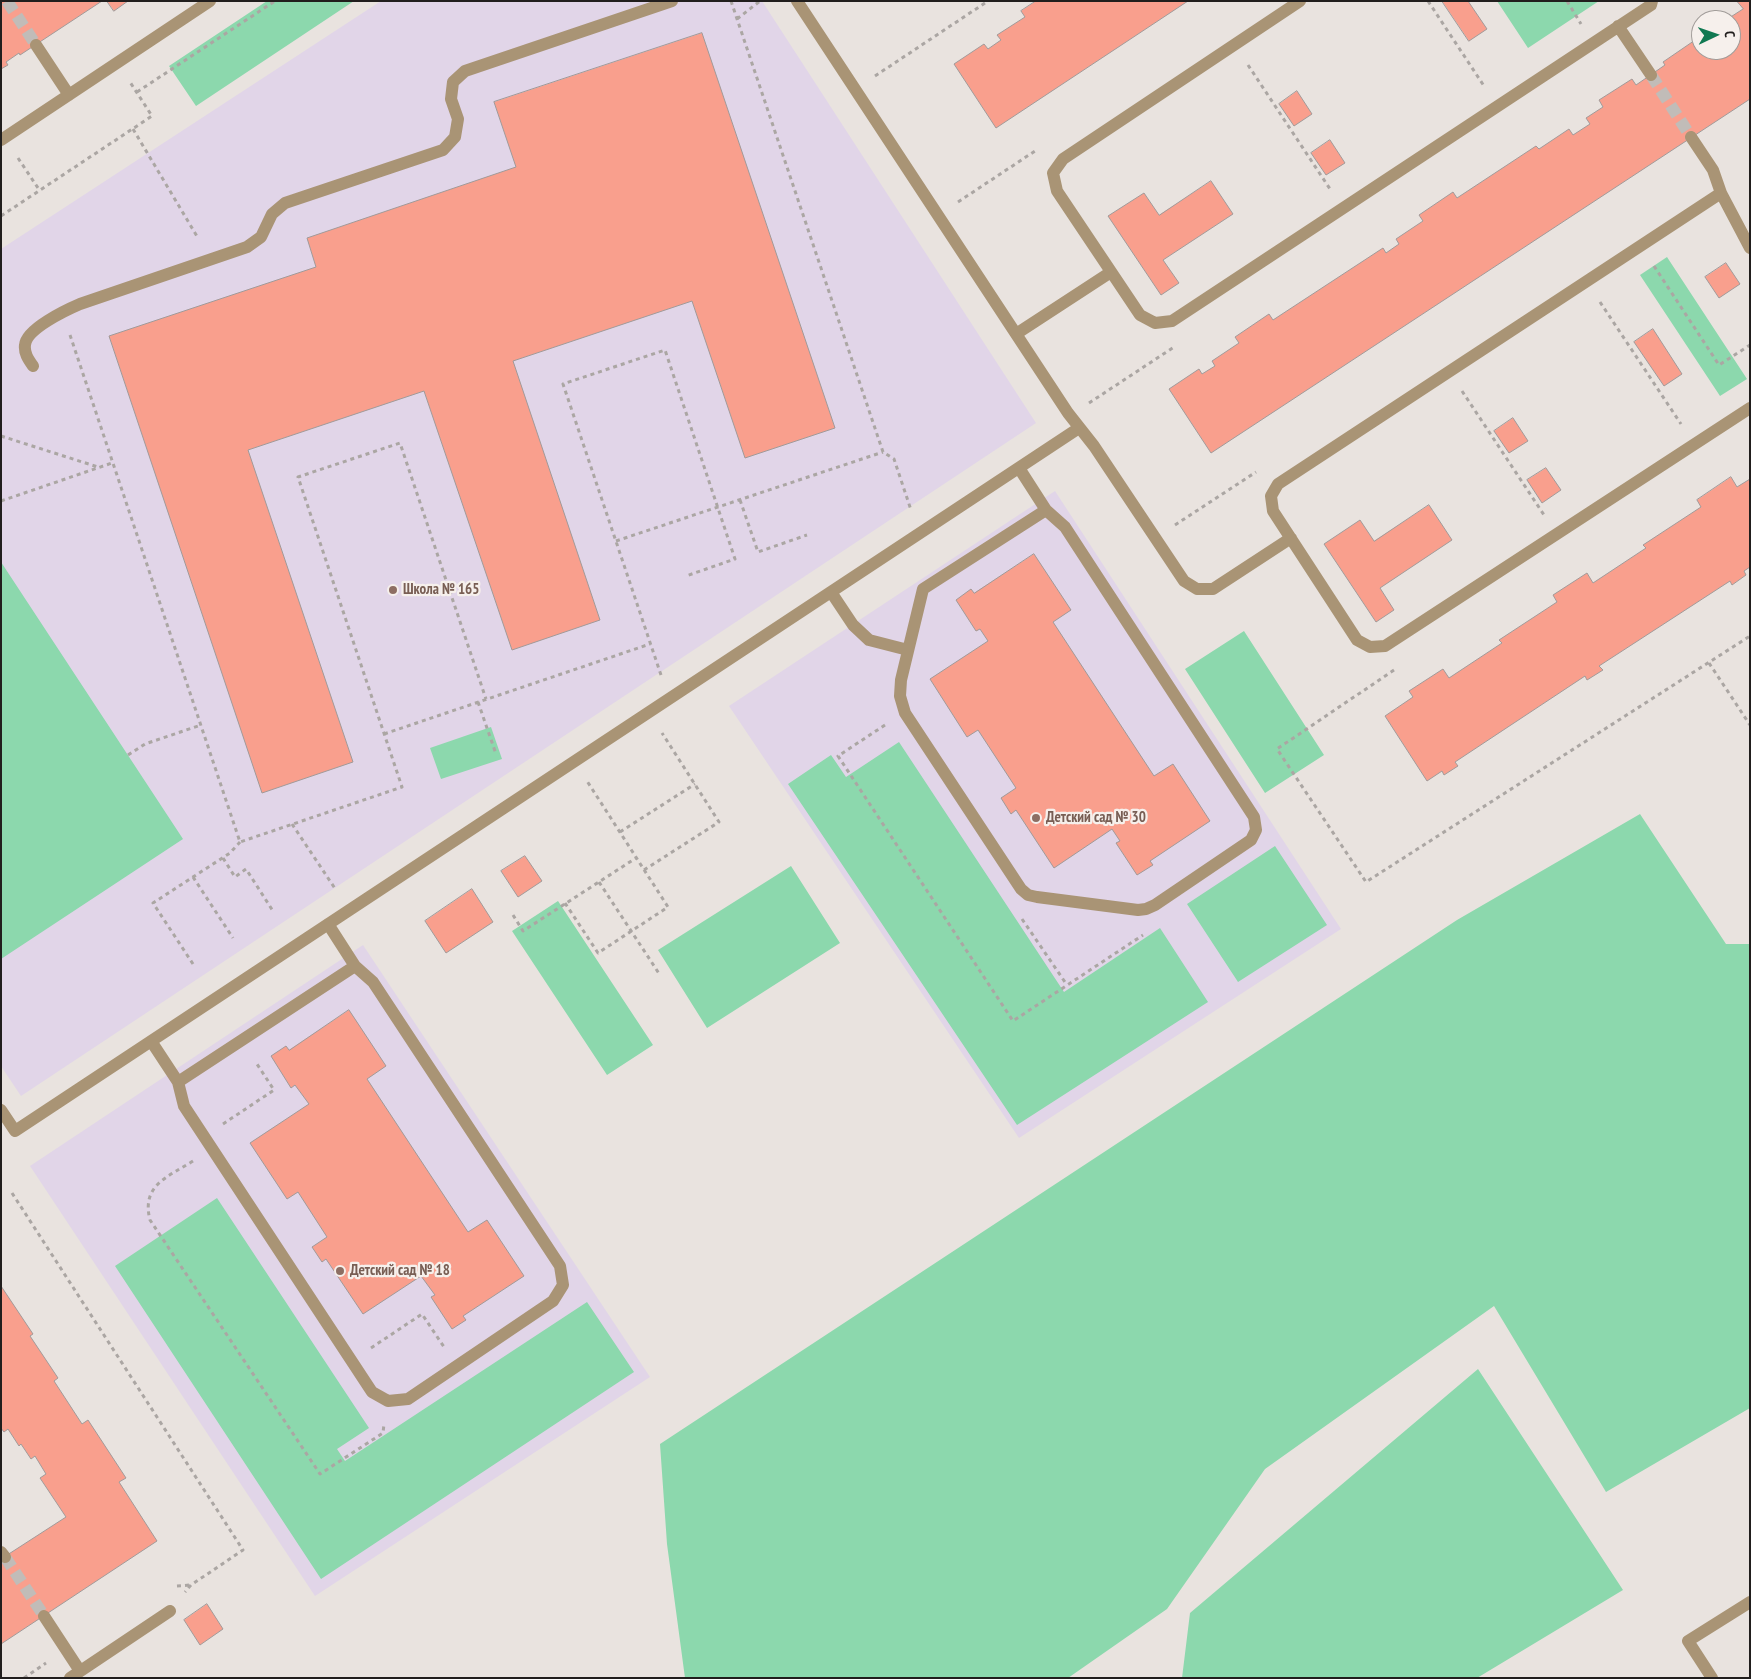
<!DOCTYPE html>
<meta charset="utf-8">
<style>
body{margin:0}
#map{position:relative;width:1751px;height:1679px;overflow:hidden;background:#e9e3df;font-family:"PT Sans Narrow",sans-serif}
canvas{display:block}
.frame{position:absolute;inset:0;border:2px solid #211e1d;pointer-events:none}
.north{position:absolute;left:1691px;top:10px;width:50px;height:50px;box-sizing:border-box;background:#f6f0ec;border:1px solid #a19c99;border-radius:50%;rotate:87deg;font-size:14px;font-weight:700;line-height:20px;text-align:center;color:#211e1d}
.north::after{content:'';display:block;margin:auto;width:18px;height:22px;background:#107952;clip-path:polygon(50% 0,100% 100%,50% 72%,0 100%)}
</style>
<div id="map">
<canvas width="1751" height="1679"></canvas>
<div class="frame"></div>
<div class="north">С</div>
</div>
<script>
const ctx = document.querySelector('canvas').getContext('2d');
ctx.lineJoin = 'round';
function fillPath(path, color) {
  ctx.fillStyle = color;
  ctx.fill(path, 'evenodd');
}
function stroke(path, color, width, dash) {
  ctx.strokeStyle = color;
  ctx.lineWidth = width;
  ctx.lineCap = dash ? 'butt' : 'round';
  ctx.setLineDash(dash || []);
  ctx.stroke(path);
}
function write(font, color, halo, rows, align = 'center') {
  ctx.font = font + ' "PT Sans Narrow",sans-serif';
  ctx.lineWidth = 4.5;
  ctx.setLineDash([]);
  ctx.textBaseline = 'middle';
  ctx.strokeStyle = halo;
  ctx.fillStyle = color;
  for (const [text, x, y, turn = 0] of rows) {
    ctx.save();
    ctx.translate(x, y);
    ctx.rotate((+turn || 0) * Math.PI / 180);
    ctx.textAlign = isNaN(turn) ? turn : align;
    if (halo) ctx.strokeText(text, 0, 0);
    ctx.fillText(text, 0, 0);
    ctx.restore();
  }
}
fillPath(new Path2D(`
 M381,1H762L1036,423L21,1096L1,1066V249Z
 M1055,491L1341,929L1019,1138L729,706Z
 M363,945L650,1377L315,1596L30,1166Z`), '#e1d5e8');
fillPath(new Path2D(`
 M267,1H354L196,106L169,66Z
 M1497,1H1599L1528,48Z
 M1667,257L1747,379L1720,396L1640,275Z
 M1,562L183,839L1,959Z
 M1244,631L1324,755L1265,793L1185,669Z
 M491,727L502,759L441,779L430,748Z
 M899,742L1064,992L1160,928L1208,1002L1017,1125L788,784L831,755L846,777Z
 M1640,814L1726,944H1750V1408L1606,1492L1494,1306L1265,1469L1167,1609L1068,1678H685L667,1544L660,1444L1457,920Z
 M1275,846L1327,925L1238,982L1187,904Z
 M791,866L840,943L707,1028L658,950Z
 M558,901L653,1045L607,1075L512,931Z
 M217,1198L369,1428L337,1449L345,1461L587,1302L634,1372L321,1579L115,1266Z
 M1478,1369L1623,1590L1477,1678H1182L1190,1613Z`), '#8cd8ad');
const building = new Path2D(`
 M1,1H102L20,55L19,53L6,62L8,65L1,69Z
 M107,1H128L114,11Z
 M1036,1H1188L996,128L954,64L984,44L988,49L1001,40L997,35L1025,17L1021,11Z
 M1442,1H1468L1487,29L1469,41Z
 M1737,1H1750V99L1211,453L1169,389L1199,369L1202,374L1215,366L1212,361L1239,343L1235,337L1269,314L1273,320L1383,248L1386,253L1399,244L1396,239L1423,221L1419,215L1453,192L1457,198L1536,146L1539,149L1569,129L1573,135L1590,124L1586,118L1603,107L1599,100L1632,79L1636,85L1665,65L1663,62L1701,36V50H1731V20H1726L1743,9Z
 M702,33L835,428L745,458L692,301L513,361L600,620L512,650L424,391L248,450L353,762L262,793L109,336L316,267L307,238L516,167L494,102Z
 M1297,91L1312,114L1294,126L1279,104Z
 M1330,140L1345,163L1326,175L1311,153Z
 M1211,181L1233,214L1163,260L1179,283L1161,295L1108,216L1144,193L1159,215Z
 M1726,263L1740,284L1719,298L1705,277Z
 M1653,329L1682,374L1664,386L1634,342Z
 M1513,418L1528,441L1509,453L1494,431Z
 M1546,468L1561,490L1542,503L1527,480Z
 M1731,477L1737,487L1750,479V567L1744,571L1746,575L1732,585L1730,581L1599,666L1603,670L1587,680L1585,676L1455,762L1458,766L1444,775L1442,771L1427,781L1385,716L1413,697L1409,691L1443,669L1449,678L1502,643L1499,640L1557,602L1553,595L1587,573L1593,583L1646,548L1643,545L1701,507L1697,500Z
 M1429,505L1452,540L1380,588L1394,610L1376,622L1324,544L1360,520L1374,541Z
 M1034,554L1071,610L1053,622L1154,776L1173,764L1210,821L1150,861L1153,865L1137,875L1116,843L1120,841L1112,829L1054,868L1016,810L1011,814L1001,798L1016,788L978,730L967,737L930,679L988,641L980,629L976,631L956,600L971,589L974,593Z
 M525,856L542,881L518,897L501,871Z
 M472,889L493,922L446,953L425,921Z
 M349,1010L386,1066L367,1079L468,1232L487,1220L524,1276L463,1316L466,1320L452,1329L431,1297L435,1295L421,1276L363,1314L326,1259L322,1262L312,1247L327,1237L298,1192L287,1199L250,1143L309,1104L295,1085L291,1088L271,1056L286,1046L289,1050Z
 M1,1286L33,1334L30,1336L58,1378L54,1381L82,1424L88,1420L126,1478L119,1482L157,1541L1,1644V1559L66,1517L40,1478L46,1474L35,1456L31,1459L21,1444L19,1446L8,1429L4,1432L1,1428Z
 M207,1604L223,1629L200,1645L184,1620Z`);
fillPath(building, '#f99f8d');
stroke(building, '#a19a99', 1);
stroke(new Path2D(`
 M7,1L36,45
 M1651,75L1691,137
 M5,1557L44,1616`), '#c1bcb8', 12, [12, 6]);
stroke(new Path2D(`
 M731,1L883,452L894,459L911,510
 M1428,1L1484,86
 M1567,1L1581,24
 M737,19L760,1
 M1248,65L1330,189
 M875,76L988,1
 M137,92L275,1
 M133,129L198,238
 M18,158L40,191
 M958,202L1038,149
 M1,216L152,116L130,82
 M1654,266L1719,365L1750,345
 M1600,302L1681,424
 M70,335L240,842L402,787L298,477L400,443L486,699
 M1462,391L1544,515
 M1089,403L1174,347
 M1,436L98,467
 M740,500L758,552L807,535
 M1,501L112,463
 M1175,525L1256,472
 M616,541L883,452
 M1709,663L1750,725
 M1394,670L1277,749L1366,882L1750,636
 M661,675L563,384L665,350L735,559L686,576
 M478,702L496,754
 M885,725L838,756L1013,1021L1143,935
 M384,734L650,644
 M128,755L145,744L201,725
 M292,824L336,890
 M620,832L695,784
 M223,858L235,877L246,869L273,911
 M644,870L719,822L662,733
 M193,877L233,938
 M599,882L660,975
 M565,903L598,953L668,907L587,781
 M513,915L523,931L636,858
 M1022,919L1067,985
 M193,964L153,903L230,853L240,842
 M223,1124L274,1090L255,1061
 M193,1161C168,1177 141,1185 150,1220L320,1474L383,1433L384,1424
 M12,1193L243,1550L191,1585L185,1592
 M371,1348L422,1314L444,1347
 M177,1586L190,1585
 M24,1678L46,1663`), '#aba6a3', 3, [4, 4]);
stroke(new Path2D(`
 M797,1L1068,413L1094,446L1184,581L1197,589H1213L1291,538
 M1300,1L1063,159L1053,173L1057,191L1140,315L1155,323L1172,321L1651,5L1652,1
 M1618,26L1651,75
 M36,45L69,95
 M1691,137L1713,170L1721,193
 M1,140L210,1
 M1750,248L1721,193L1278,484L1271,496L1273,511L1357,640L1370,647L1385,646L1750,408
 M1016,334L1111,272
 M33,366C28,359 24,353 25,345C26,329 66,310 80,304L247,247L261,237L272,214L285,203L443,150L455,137L458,119L451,99L453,82L465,71L672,1
 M1019,468L1046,510L1065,527L1254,817L1256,830L1251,840L1155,905L1146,909L1138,910L1037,897L1028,895L1021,889L905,713L900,696L901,680L923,589L1046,510
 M831,592L853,625L869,640L908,650
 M328,924L355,966L373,982L560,1266L563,1285L553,1301L408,1399L388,1401L372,1392L184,1106L178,1082L355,966
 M151,1041L178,1082
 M1,1110L15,1131L1079,428
 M1,1552L5,1557
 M44,1616L80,1671
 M70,1678L170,1611
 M1712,1678L1688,1641L1750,1602`), '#a99475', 12);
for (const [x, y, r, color] of [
 [393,590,5,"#8d6e63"],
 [1036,818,5,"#8d6e63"],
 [340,1271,5,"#8d6e63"]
]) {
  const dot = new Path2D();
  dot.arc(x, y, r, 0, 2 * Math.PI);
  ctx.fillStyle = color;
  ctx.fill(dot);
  stroke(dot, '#f6f0ec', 2);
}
write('bold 15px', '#785e54', '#f6f0ec', [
 ["Школа № 165",403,590],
 ["Детский сад № 30",1046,818],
 ["Детский сад № 18",350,1271]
], 'left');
</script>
